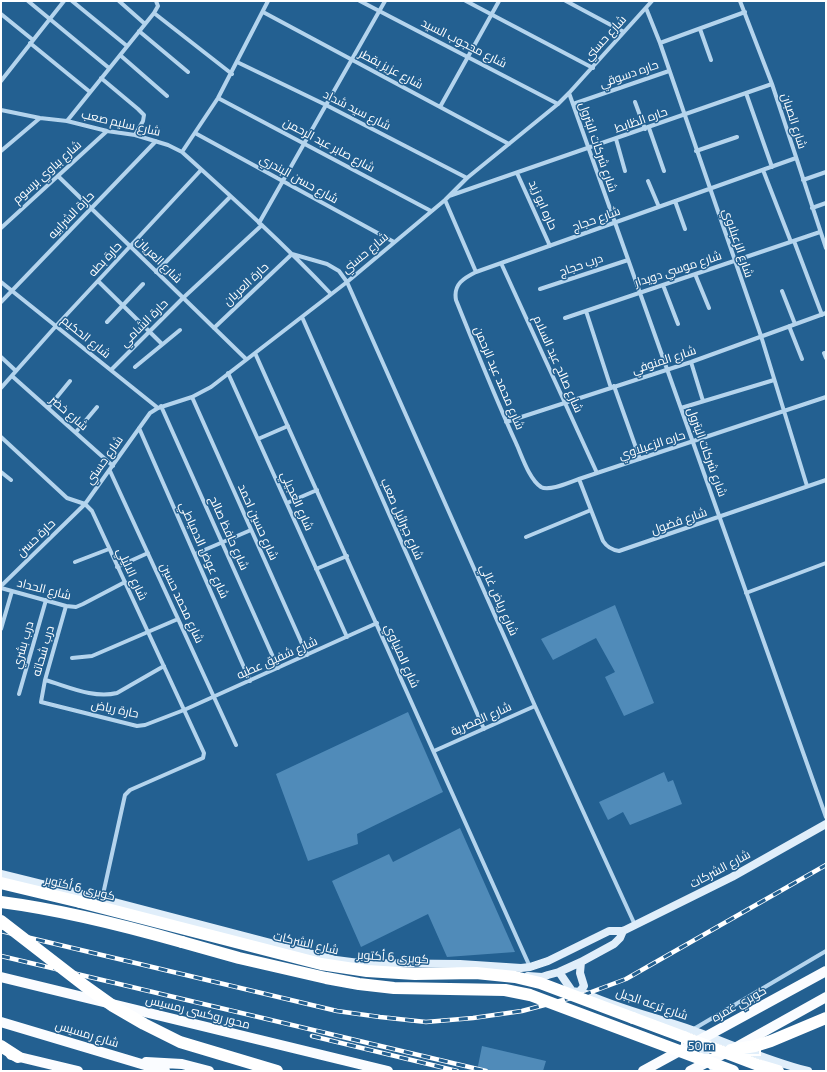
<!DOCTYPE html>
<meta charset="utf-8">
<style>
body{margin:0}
#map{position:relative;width:827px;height:1072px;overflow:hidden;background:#236091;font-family:"Exo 2",sans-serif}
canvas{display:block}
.frame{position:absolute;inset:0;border:2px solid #fff;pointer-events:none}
.scale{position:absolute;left:681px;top:1038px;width:80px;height:18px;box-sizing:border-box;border:2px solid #fff;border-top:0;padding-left:5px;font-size:12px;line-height:14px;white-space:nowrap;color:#fff;-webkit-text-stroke:3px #236091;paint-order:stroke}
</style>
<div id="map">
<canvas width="827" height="1072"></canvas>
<div class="frame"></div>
<div class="scale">50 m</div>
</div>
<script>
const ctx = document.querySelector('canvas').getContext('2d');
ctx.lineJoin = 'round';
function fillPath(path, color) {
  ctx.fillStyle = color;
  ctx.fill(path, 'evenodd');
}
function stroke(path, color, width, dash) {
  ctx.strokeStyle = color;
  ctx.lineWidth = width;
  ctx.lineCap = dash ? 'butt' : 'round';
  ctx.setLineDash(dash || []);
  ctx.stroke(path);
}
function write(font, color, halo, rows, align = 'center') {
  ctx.font = font + ' "Exo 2",Cairo,sans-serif';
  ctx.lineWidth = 3;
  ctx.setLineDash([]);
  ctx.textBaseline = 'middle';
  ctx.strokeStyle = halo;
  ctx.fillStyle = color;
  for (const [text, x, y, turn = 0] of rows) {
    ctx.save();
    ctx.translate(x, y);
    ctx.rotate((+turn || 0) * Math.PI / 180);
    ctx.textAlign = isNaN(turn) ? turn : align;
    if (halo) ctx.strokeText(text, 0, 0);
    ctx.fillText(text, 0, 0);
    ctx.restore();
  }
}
fillPath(new Path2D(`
 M615,605L654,703L624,716L605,677L615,672L596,638L553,660L541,639Z
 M408,712L443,792L357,834L358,844L308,861L276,774Z
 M664,772L668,782L673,780L682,804L630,825L623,812L608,820L599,802Z
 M460,828L515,952L447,957L428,914L361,947L332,881L389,854L393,862Z
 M482,1046L546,1061L543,1071H477Z`), '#508bb9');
stroke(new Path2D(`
 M28,1L109,68
 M72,1L127,46
 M119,1L145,24
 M360,1L558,104
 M466,1L593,68
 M566,1L624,32
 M740,1L772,84L826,248
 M646,8L660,43L761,336L807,486
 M263,12L509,144
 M154,13L232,74
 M1,14L33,40
 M700,29L711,60
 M139,31L188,72
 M30,43L90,92
 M660,43L745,12
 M120,55L167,96
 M237,62L326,105L467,178
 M101,78L138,109L144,115L143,121L135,135
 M1,81L64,1
 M569,93L826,817
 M746,93L772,167
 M218,98L431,211
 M635,102L645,129
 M573,104L669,71
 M440,107L499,1
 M1,110L40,118L67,121L107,131L135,135L168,145L182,152C233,198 284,244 331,294
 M67,121L154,13L158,6L156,1
 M649,128L664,171
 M195,133L394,242
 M616,139L625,171
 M1,151L40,118
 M696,151L737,137
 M182,152L218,98L268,1
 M763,170L791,242
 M517,173L550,246
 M58,176L246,359
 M803,180L826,172
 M648,181L659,207
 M449,196L772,84
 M445,200L476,272L796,158
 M675,201L685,229
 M812,208L826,203
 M259,223L385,1
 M1,228L107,131
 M794,241L822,315
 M501,263L597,473
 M156,272L230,197
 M476,272C464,278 453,284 456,300C475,347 494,395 516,443C522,456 529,479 541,487C549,492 570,482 579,479L826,397
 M695,274L709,308
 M98,281L162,344
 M1,282L158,408
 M663,285L678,324
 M540,289L628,260
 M782,291L795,324
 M1,302L156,141
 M586,311L611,388
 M302,317L484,729
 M565,318L820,232
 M107,322L143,284
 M789,326L802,359
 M214,328L292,254L327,264L339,271L347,282L535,706L635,925
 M255,353L530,967
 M824,353L826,358
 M1,357L16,371
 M691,362L703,401
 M135,367L180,330
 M111,370L183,298L262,225
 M228,373L347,637
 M12,376L113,466
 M614,386L640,459
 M1,388L56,326L201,170
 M192,397L307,655
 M161,406L278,668
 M48,408L70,381
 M681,408L774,380
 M506,422L691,362L826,313
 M139,428L250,681
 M76,432L97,407
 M1,437L67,498L85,504L92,511L204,753L203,758L130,790L125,795L102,899
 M258,439L288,426
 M110,471L236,745
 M1,472L11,480
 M579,479L603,541C607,547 611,550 619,551L826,480
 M287,503L317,490
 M526,537L591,510
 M195,554L251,530
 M75,562L109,549
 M117,567L148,553
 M316,569L347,556
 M1,586L85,504L150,413L158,408L192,397L211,387L347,282L445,200L467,178L558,104L569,93L652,1
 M1,588L66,606L76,607L83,604L125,582
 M746,593L826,563
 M66,606L45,680L41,702L137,726L145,725L184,710L377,623
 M1,629L12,591
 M72,658L92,656L178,619
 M45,680C67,686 93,699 117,693L164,666
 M19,694L46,600
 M434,751L535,706
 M692,1030L826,951`), '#b4d4ed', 4);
stroke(new Path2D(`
 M1,874L102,899L336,960L359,963L460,964L521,968L530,967L548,961L609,931H623L732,877L826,824
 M559,972L572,991L578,992L580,991C615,1008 655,1017 692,1030C731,1044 768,1061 808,1071
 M528,976L542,977L548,975L559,972L581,962L614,944L620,938L623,931
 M580,991L584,986L580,973L581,962
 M699,1043L715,1071`), '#e0eefa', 8);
stroke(new Path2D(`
 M1,977L388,1071
 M1,1022L165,1071
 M11,1055L78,1071
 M146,1062L182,1064L209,1071`), '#fafcff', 10);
stroke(new Path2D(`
 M1,883L80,902
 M1,902C63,910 122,925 182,942
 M633,1018L684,1037
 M1,1046L18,1057`), '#fff', 12);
const rail = new Path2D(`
 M1,931L337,1011L380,1017L426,1022L473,1018L522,1011L586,994L626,979L826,865
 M1,956L486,1071
 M312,1036L457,1071`);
stroke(rail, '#fff', 4.5);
stroke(rail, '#236091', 3, [9]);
stroke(new Path2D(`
 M643,1071L826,971
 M690,1071L731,1050L826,997`), '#fafcff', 10);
stroke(new Path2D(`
 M80,902L321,964L367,971L415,974L476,973L515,977L540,983L633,1018
 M1,921L85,986L113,1006L144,1024L180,1042L277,1071
 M182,942L239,958L326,978L359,984L394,988L505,990L530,995L733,1071
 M684,1037L758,1065L778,1071
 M731,1050L755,1046L771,1041L826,1018`), '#fff', 12);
write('12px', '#fff', '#236091', [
 ["شارع حسني",605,38,-48],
 ["شارع محجوب السيد",464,43,27],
 ["شارع عزيز بقطر",391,69,28],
 ["حاره دسوقي",629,74,-19],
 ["شارع سيد شداد",357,110,27],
 ["حاره الظابط",641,120,-19],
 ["شارع الصبان",794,121,72],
 ["شارع سليم صعب",121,123,13],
 ["شارع صابر عبد الرحمن",329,145,28],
 ["شارع شركات البترول",598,147,71],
 ["شارع بباوي برسوم",47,172,-42],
 ["شارع حسن البندري",299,179,29],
 ["حاره ابو زيد",543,205,66],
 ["حارة الشرابيه",71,215,-46],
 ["شارع حجاج",596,219,-20],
 ["شارع الزعبلاوي",738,243,71],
 ["شارع حسني",365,253,-40],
 ["حارة بطه",105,259,-47],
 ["شارع العريان",159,260,45],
 ["درب حجاج",581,265,-19],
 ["شارع موسي دويدار",678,269,-18],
 ["حارة العريان",246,284,-43],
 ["حارة الشامي",144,323,-45],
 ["شارع الحكيم",86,337,39],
 ["شارع المنوفي",664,360,-18],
 ["شارع صالح عبد السلام",558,364,66],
 ["شارع محمد عبد الرحمن",499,378,67],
 ["شارع خضر",69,413,41],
 ["حاره الزعبلاوي",652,445,-18],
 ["شارع شركات البترول",707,452,70],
 ["شارع حسني",104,460,-55],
 ["شارع العجيلي",297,501,66],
 ["شارع جبرائيل صعب",402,519,66],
 ["شارع فضول",679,521,-19],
 ["شارع حسين احمد",258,522,66],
 ["شارع حافظ صالح",229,533,66],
 ["حارة حسن",36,538,-44],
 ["شارع عوض الدمياطي",204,550,66],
 ["شارع الاليلي",132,574,65],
 ["شارع الحداد",44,589,14],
 ["شارع رياض غالي",499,600,66],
 ["شارع محمد حسين",182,603,65],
 ["درب بشري",23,645,-74],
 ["درب شحاته",43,651,-74],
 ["شارع المنياوي",402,656,66],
 ["شارع شفيق عطيه",277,658,-24],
 ["حارة رياض",115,709,12],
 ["شارع المصرية",481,719,-24],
 ["شارع الشركات",720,869,-28],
 ["كوبرى 6 أكتوبر",80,888,14],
 ["شارع الشركات",306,943,13],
 ["كوبرى 6 أكتوبر",393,957,4],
 ["شارع ترعه الجبل",652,1004,19],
 ["كوبري غمره",739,1004,-29],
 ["محور روكسى رمسيس",198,1012,14],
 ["شارع رمسيس",87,1034,17]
]);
</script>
